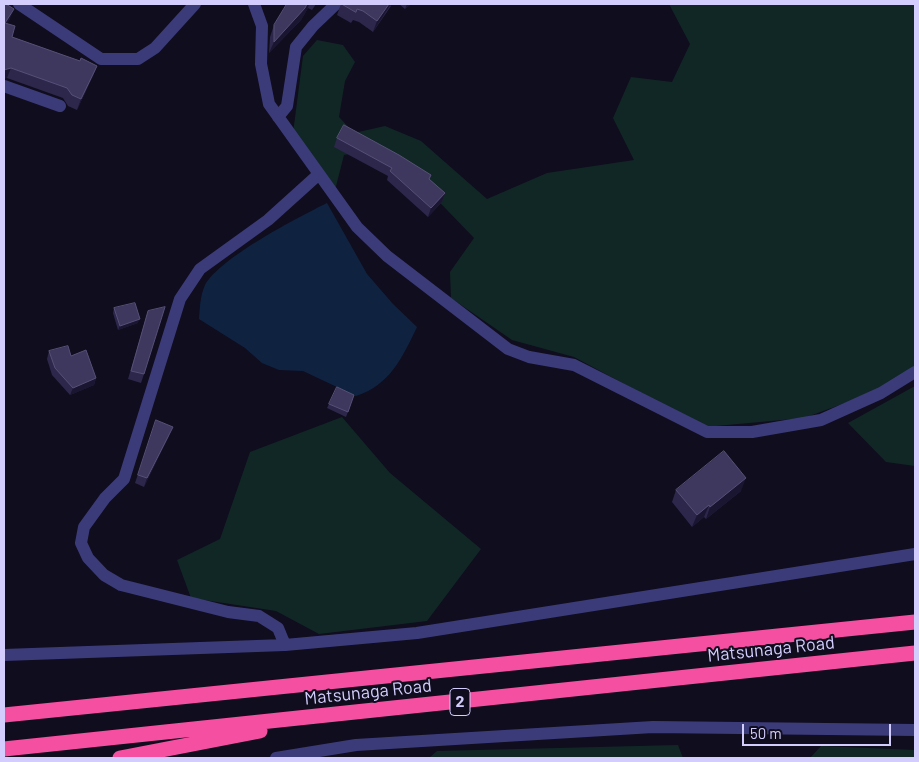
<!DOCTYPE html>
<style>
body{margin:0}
#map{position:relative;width:919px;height:762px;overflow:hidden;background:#100d1e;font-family:Barlow,sans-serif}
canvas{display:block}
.frame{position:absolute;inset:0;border:5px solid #d2cdfc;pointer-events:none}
.scale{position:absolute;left:742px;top:724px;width:149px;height:22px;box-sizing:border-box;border:2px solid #d2cdfc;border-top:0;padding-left:6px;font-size:15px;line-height:18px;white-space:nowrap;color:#d2cdfc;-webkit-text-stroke:4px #100d1e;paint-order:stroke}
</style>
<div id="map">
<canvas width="919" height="762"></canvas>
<div class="frame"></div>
<div class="scale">50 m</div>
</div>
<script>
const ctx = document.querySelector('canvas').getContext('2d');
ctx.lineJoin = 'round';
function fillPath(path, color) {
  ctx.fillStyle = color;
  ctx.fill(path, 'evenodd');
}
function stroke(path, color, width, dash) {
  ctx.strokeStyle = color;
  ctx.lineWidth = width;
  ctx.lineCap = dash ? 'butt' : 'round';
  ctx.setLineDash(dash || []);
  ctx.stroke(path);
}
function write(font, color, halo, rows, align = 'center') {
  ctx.font = font + ' Barlow,sans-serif';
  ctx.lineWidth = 4;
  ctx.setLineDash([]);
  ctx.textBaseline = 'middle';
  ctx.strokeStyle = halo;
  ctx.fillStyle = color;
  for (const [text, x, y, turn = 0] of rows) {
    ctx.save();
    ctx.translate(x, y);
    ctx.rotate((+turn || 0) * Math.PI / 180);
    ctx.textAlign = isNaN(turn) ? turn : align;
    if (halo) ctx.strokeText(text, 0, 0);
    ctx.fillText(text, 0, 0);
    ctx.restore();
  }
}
fillPath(new Path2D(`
 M669,4H915V367L878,391L804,418L705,427L574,357L512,340L451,298L450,272L474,238L421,183L375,148L344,155L334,194L293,133L303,56L317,40L343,45L355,62L345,81L339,117L354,133L385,126L421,141L487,199L547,173L634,160L613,118L631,77L672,82L690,44Z
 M915,386V466L886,462L848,423Z
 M342,417L390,473L481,549L427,621L319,634L276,611L191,598L177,560L220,539L250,452Z
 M678,745L683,758H429L437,751Z
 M821,746L915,750V758H810Z`), '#112726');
fillPath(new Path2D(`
 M327,203L367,274L393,304L417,327C402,358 390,385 356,396L303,371L279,370L262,363L245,348L199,319C200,308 200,296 205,285C221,257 297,218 327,203Z`), '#0f2341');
stroke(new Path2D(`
 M19,4L101,59H138L155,48L195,4
 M254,4L262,26L261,64L269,104L357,227L387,256L508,349L529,357L574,365L707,432H752L821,420L881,393L915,372
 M4,86L60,106
 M278,117L287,106L296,47L313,26L336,4
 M285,645L278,628L259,616L228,612L121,585L104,575L88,558L81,543L84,527L105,498L124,479L180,299L200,269L268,220L319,174
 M4,655L285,645L417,633L915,554
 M276,758L356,745L653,727L915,730`), '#3c3b7a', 12);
stroke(new Path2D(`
 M4,715L915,622
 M4,749L915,653
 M120,758L260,731`), '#f54fa1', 15);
fillPath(new Path2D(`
 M4,4L10,19L7,23L12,37L80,61L97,66L93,76L77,110L68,106L63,98L7,78Z
 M287,4H316L312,10L308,8L301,20L269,53L270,37L274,25Z
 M341,4H389L391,6L373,32L359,22L353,20L351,23L337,15Z
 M399,4H411L405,9Z
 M337,138L429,179L445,193L442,202L428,217L387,180L388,176L334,147Z
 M114,308L138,323L118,330L113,313Z
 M148,311L144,374L141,383L128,379Z
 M49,351L71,356L96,378L94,385L70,395L52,375L47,359Z
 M354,395L346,417L327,408L329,404Z
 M156,420L169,436L144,487L135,483Z
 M676,490L741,491L706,519L704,517L692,527L672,502Z`), '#2d274b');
fillPath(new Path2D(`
 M307,4H309L308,8L301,20L269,53L274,42Z
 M389,4H391L373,32L377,21Z
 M407,4H411L405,9Z
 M14,9L10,19L4,30L5,23Z
 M97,66L93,76L77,110L81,99Z
 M11,68L7,78L4,79V70Z
 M445,193L442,202L428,217L431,208Z
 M140,319L138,323L118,330L120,326Z
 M96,378L94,385L70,395L73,388Z
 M173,427L169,436L144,487L147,478Z
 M746,478L741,491L706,519L710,507Z
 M709,505L704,517L692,527L697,515Z`), '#1a1531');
const building = new Path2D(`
 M4,4H6L14,9L5,23L15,26L12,37L80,61L81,58L97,66L81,99L72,95L67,88L11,68L4,70Z
 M287,4H307L305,8L274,42V25Z
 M342,4H389L377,21L363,11L357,9L356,12Z
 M344,125L399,155L431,175L429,179L445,193L431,208L390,171L392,168L337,138Z
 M135,303L140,319L120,326L114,308Z
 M165,307L144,374L131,371L148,311Z
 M68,346L71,356L86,350L96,378L73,388L55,368L49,351Z
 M337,387L354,395L348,412L329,404Z
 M156,420L173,427L147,478L138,475Z
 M724,451L746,478L710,507L709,505L697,515L676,490Z`);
fillPath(building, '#3f385e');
stroke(building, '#565077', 1);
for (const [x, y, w] of [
 [460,702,20]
]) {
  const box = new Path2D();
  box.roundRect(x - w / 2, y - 13.5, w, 27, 4);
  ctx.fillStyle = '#100d1e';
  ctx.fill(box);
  stroke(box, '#d2cdfc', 1);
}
write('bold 16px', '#d2cdfc', null, [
 ["2",460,702]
]);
write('18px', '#d2cdfc', '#100d1e', [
 ["Matsunaga Road",771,649,-6],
 ["Matsunaga Road",368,692,-6]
]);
</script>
